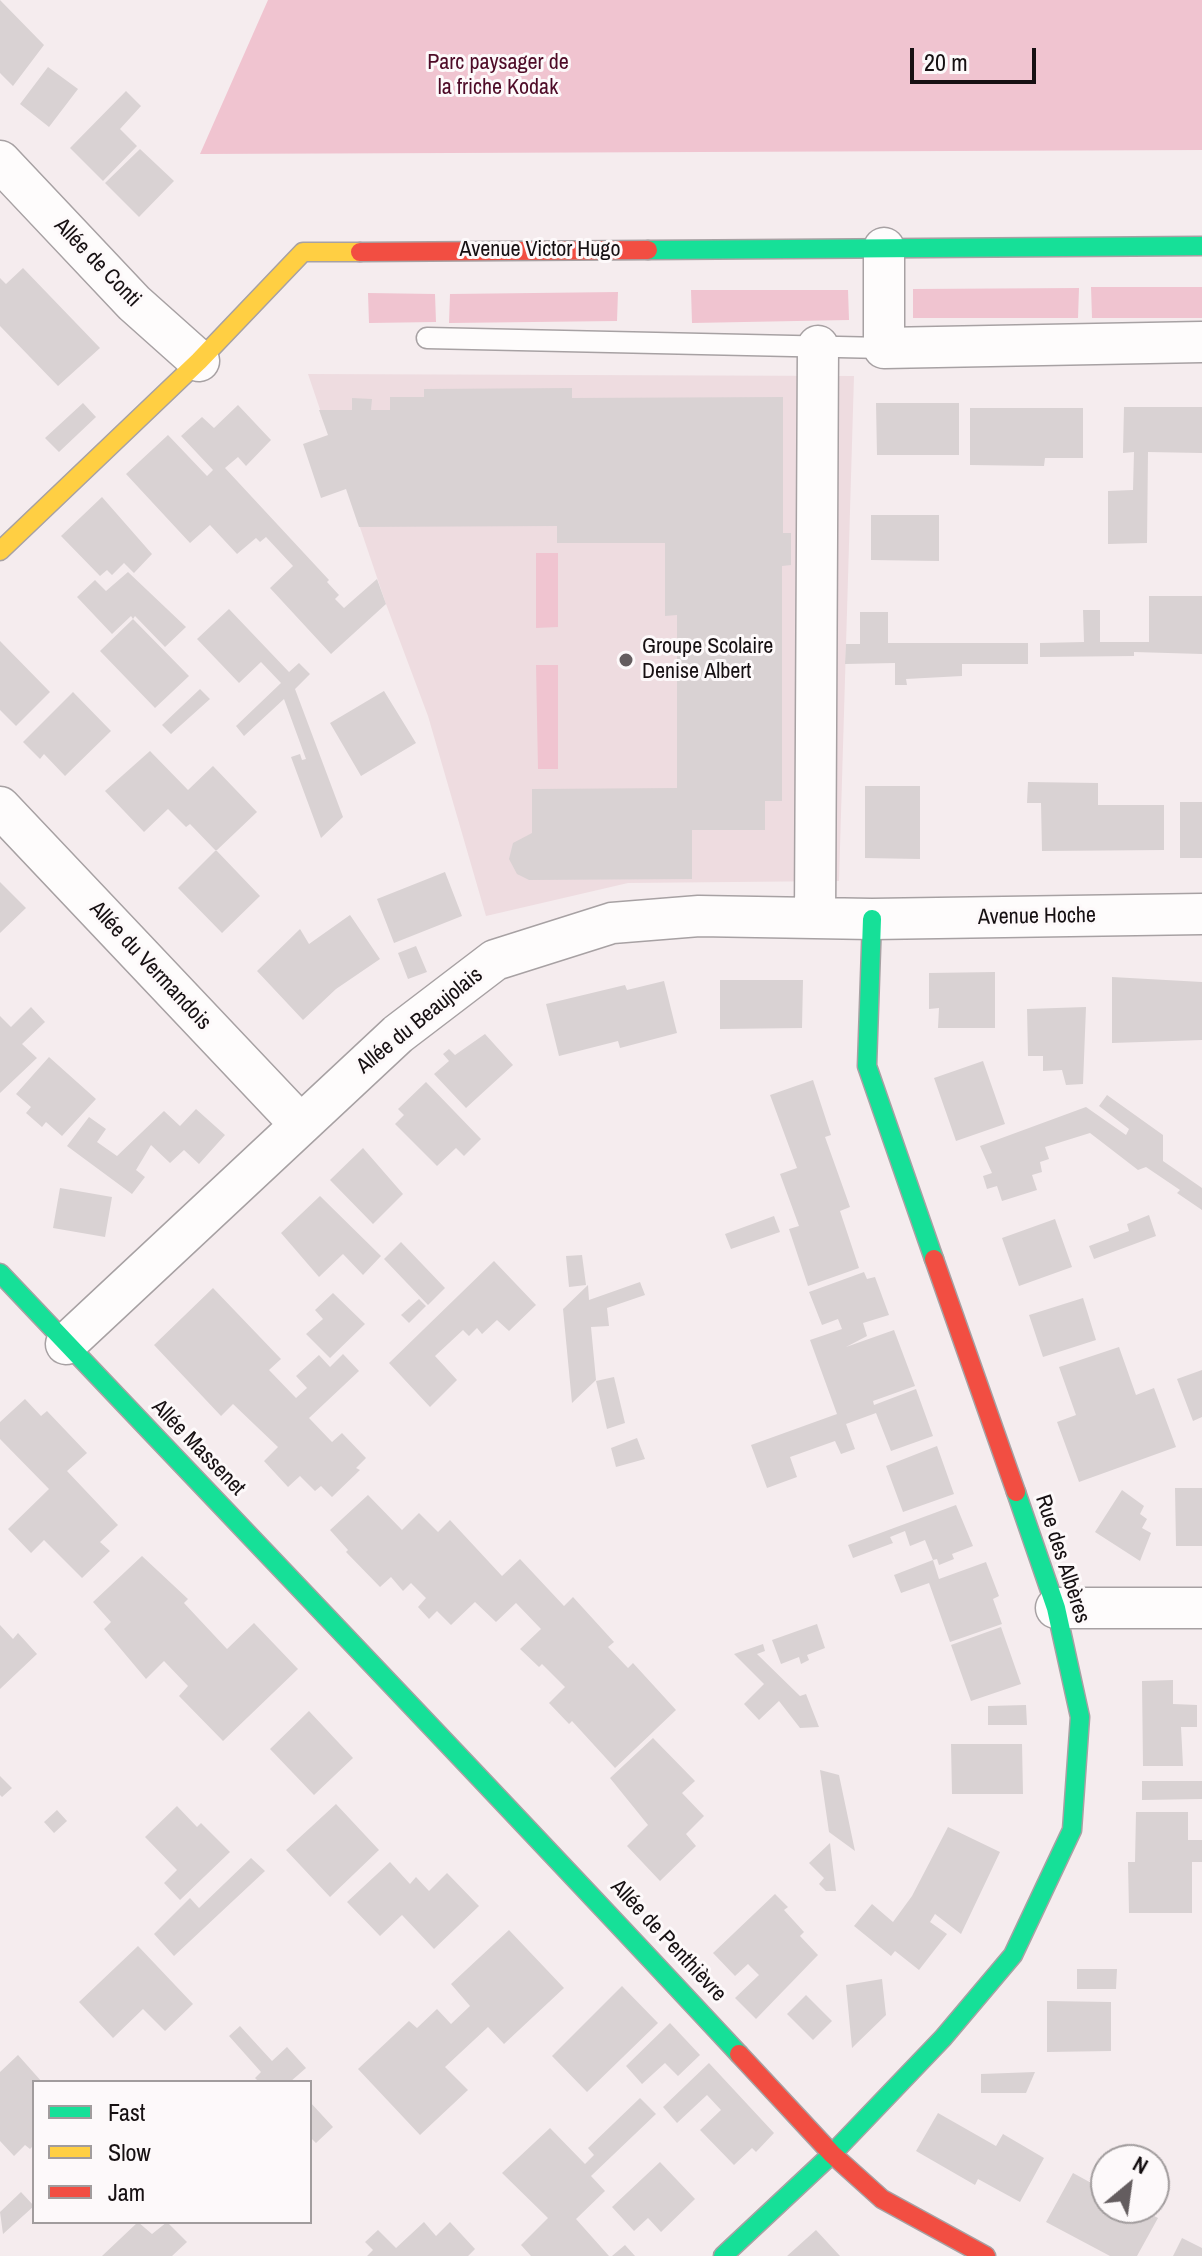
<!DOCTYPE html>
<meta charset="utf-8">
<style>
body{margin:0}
#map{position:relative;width:1202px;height:2256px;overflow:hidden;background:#f5ecee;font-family:"Archivo Narrow",sans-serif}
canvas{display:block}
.legend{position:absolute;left:32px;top:2080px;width:280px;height:144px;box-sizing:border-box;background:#fdf9fa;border:2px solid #a19c9d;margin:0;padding:10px 14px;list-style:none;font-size:24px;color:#161012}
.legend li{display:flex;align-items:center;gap:16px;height:40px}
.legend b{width:40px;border:2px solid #a19c9d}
.north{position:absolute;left:1090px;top:2144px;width:80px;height:80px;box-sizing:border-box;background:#fdf9fa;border:2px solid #a19c9d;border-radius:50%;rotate:29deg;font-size:22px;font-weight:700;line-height:32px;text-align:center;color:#161012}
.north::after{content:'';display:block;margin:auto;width:28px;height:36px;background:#645d5f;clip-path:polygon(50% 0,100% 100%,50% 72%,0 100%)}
.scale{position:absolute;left:910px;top:48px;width:126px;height:36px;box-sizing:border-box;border:4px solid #161012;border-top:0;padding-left:10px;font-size:24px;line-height:28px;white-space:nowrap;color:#161012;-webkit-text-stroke:6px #fdf9fa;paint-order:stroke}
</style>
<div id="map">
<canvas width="1202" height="2256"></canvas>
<ul class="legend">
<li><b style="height:10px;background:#16e098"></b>Fast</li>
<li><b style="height:10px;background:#ffcf43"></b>Slow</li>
<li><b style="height:10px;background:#f24e42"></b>Jam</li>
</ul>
<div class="north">N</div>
<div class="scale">20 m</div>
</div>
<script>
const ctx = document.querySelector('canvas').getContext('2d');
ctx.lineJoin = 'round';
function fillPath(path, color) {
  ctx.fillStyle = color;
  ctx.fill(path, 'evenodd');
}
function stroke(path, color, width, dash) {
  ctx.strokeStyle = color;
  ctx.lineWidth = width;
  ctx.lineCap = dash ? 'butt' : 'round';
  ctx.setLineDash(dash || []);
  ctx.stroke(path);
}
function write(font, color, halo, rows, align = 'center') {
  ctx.font = font + ' "Archivo Narrow",sans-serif';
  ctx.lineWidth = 6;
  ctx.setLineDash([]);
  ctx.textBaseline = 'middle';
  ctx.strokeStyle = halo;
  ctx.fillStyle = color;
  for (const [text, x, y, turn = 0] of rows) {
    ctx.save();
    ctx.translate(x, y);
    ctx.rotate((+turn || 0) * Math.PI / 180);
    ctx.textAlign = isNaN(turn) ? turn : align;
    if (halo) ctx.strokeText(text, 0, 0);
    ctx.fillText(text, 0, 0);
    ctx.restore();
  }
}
fillPath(new Path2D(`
 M308,374L854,376L839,881L628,883L486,916L428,716L386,604Z`), '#eedce0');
fillPath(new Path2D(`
 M268,0H1202V150L200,154Z
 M1091,287H1202V318H1092Z
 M1079,288L1078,318H913V289Z
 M691,290H848L849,320L692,323Z
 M618,292L617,321L449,323L450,294Z
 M368,293L435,294L436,322L369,323Z
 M536,553H558V627L536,628Z
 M536,665H558V769H538Z`), '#f0c4d0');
fillPath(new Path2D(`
 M0,0L44,45L13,86L0,73Z
 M48,67L78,89L49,127L20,104Z
 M126,91L141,106L120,129L137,146L103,181L70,148Z
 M140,149L174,181L139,217L105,183Z
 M23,268L100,348L58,386L0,326V278L6,284Z
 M572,388V398L783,397V533H791V565L782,566V801H765V830H692V879L529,880L517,874L509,859L513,843L532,833V789L677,788V615L665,616V543H557V526L359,527L346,489L321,498L303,444L328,435L319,410H352V398L372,399L371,410H390V397H424V389Z
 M83,403L96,417L59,452L45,438Z
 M876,403H959V455H877Z
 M238,405L271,440L246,466L238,457L225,468L329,580L327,582L339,595L335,599L344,608L377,579L386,604L331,654L270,588L293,566L266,537L260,542L256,538L237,554L210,525L190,543L126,474L168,435L207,476L213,470L181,436L202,417L214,428Z
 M1124,407H1202V453L1148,452L1147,543L1108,544V491L1133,490L1134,452L1123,453Z
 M970,408H1083V458H1045L1044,466L970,465Z
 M102,497L152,554L134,573L124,563L112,575L107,570L100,576L61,536Z
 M871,515H939V561L871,560Z
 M128,572L186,627L165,647L135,616L133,619L189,676L155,708L100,651L133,619L131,616L112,634L77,597L95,580L106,591Z
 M1149,596H1202V654L1134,652V656L1040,657V643L1084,642L1083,610H1100V642H1149Z
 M229,609L289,672L299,663L310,674L295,689L343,817L321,838L291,757L300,754L302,760L306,759L284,699L244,736L236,726L281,683L261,662L239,683L197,639Z
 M860,612H888V643H1028V664H962V676L906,679L907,685H895V663L845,664L846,644H860Z
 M0,641L50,692L16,726L0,710Z
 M200,689L210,699L171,734L162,725Z
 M384,691L416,743L361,776L330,723Z
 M73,692L111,731L65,776L44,754L40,759L23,742Z
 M150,751L188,790L213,766L257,812L216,851L190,824L186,827L168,809L144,832L105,791Z
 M1028,782L1098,783V805H1164V850L1042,851L1041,803H1027Z
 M865,786H920V859L865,858Z
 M1180,802H1202V858H1180Z
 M216,850L260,896L222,933L178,888Z
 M445,872L462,916L394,943L377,899Z
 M0,882L26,908L0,933Z
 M350,915L380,959L336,989L303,1020L257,971L300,929L309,944Z
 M416,946L427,972L408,979L398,953Z
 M995,972V1028H938L939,1008L929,1009V973Z
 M1112,977L1202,982V1040L1112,1043Z
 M720,980H803L802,1028L720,1029Z
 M664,981L677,1033L620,1048L618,1041L559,1056L546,1004L625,985L627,990Z
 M31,1007L45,1022L22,1044L37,1058L0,1093V1016L11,1027Z
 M1086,1007L1083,1084L1066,1085L1062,1070L1043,1071V1056H1028L1027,1009Z
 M485,1034L513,1065L466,1108L434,1074L449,1061L443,1054L449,1049L455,1055Z
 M49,1057L96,1099L62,1136L46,1122L42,1127L26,1113L31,1107L16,1094Z
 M983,1061L1005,1124L956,1141L934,1078Z
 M813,1080L831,1135L825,1137L850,1207L840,1211L859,1268L808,1286L789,1229L799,1226L780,1174L797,1168L770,1095Z
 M426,1082L481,1139L464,1156L456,1148L437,1166L395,1124L404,1115L398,1109Z
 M1107,1095L1163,1135V1161L1202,1188V1210L1177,1193L1180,1190L1146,1167L1138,1170L1090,1133L1045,1147L1049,1159L1040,1162L1042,1172L1032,1175L1037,1190L1002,1201L997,1186L987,1189L983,1176L992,1173L980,1146L1086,1107L1126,1135L1129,1129L1099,1106Z
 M196,1109L225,1135L199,1164L184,1150L170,1163L151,1145L136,1170L145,1177L132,1194L67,1146L89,1117L106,1129L97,1142L117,1156L164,1111L180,1126Z
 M363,1148L403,1194L373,1224L330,1180Z
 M60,1188L112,1197L105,1237L53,1228Z
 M320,1196L381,1256L363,1275L343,1254L319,1277L281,1233Z
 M1149,1215L1156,1236L1094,1259L1089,1246L1129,1231L1127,1224Z
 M774,1216L780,1232L731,1249L725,1234Z
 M1055,1219L1072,1267L1019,1286L1002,1238Z
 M401,1242L445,1288L428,1305L384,1259Z
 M582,1255L586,1285L569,1287L566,1256Z
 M494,1261L536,1305L509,1331L497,1320L482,1334L477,1328L469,1336L463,1330L435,1356L457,1380L430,1407L389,1363Z
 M864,1272L867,1279L875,1277L889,1315L863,1323L867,1336L846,1347L894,1330L915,1386L873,1401L874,1405L916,1389L933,1436L891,1451L876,1413L846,1424L855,1449L841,1454L835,1441L790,1457L797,1477L767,1488L751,1445L837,1414L810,1340L842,1329L838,1319L822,1325L809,1292Z
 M640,1282L645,1295L607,1308L609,1326L591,1327L596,1380L572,1403L563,1309L588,1285L589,1300Z
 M213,1288L281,1359L269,1370L296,1398L307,1388L296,1376L319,1355L330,1367L343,1354L359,1371L309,1418L332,1442L342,1433L366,1458L356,1468L360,1470L332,1497L321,1486L315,1491L300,1476L288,1487L264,1461L278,1447L233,1404L221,1416L154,1345Z
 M333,1293L365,1324L330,1358L306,1334L323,1319L315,1310Z
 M1083,1298L1096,1340L1043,1357L1029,1315Z
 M419,1299L426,1306L409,1323L401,1315Z
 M1119,1347L1136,1395L1154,1388L1176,1447L1079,1482L1057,1422L1076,1415L1059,1367Z
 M1202,1370V1417L1193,1421L1177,1379Z
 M614,1377L625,1423L607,1429L596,1381Z
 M25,1399L41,1416L47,1411L87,1453L67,1471L118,1525L100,1542L110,1551L82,1578L44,1540L31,1553L8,1529L49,1489L0,1439V1422Z
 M637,1438L645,1459L616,1467L611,1448Z
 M937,1446L954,1494L903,1512L886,1466Z
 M1175,1488H1202V1546H1176Z
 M1122,1490L1144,1506L1140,1514L1147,1519L1142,1528L1151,1533L1140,1561L1095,1532Z
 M368,1495L402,1530L419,1513L438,1532L450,1520L502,1576L520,1559L564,1606L573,1597L614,1642L608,1647L628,1668L633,1663L676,1710L615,1768L572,1721L569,1724L549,1703L565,1687L542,1664L539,1667L520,1649L541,1629L516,1603L496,1622L475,1602L451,1625L437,1611L429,1619L418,1607L426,1598L411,1583L403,1591L391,1577L380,1587L346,1552L348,1550L330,1530Z
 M956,1505L973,1546L952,1554L954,1559L939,1565L937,1559L933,1560L939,1579L986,1562L999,1596L993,1599L1002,1624L950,1642L929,1583L901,1593L894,1575L933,1560L925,1540L910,1546L905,1531L890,1537L893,1543L853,1558L848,1545Z
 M142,1556L188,1599L184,1603L227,1649L254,1623L298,1669L223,1741L179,1696L188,1686L164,1661L146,1679L104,1629L111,1622L93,1602Z
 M817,1624L825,1648L807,1655L809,1660L801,1664L799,1657L781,1664L772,1640Z
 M0,1625L13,1639L18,1633L37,1654L0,1689Z
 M1001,1627L1021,1684L971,1701L951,1645Z
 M763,1644L765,1651L757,1654L800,1696L806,1694L819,1727L800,1728L779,1701L759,1720L744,1704L764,1684L734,1654Z
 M1173,1680V1704L1197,1705V1727H1181L1183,1766H1143L1142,1681Z
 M1026,1705L1027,1725H988V1706Z
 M309,1711L353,1758L314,1795L270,1749Z
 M653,1738L695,1781L682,1793L704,1816L686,1834L696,1846L660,1881L627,1846L648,1825L610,1778Z
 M951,1744H1022L1023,1794H952Z
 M820,1770L839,1775L855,1851L829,1832Z
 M0,1776L12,1788L2,1797L0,1795Z
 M1142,1781H1202V1799L1142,1800Z
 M336,1804L379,1850L330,1897L286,1850Z
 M177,1806L197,1827L201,1823L230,1852L180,1900L164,1883L177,1870L145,1837Z
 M57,1810L67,1821L54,1833L44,1822Z
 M1136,1812H1188V1840H1202V1862H1192V1913H1129L1128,1862H1135Z
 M948,1827L1000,1852L961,1934L935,1914L930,1922L947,1934L919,1970L895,1951L891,1956L854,1926L872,1904L893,1922L912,1896Z
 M830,1843L836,1891H826L819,1884L824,1878L809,1863Z
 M251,1858L265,1871L174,1956L154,1934L190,1898L199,1908Z
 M390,1862L410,1884L416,1877L429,1891L447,1873L479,1906L434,1949L402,1915L380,1936L347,1902Z
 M775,1894L788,1907L784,1910L804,1932L800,1936L818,1955L756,2019L735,1998L759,1975L748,1964L735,1976L713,1953Z
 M509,1930L564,1988L504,2044L488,2027L445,2067L468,2090L420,2135L358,2069L409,2021L417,2028L437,2009L451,2024L470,2006L451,1984Z
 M138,1946L193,2004L165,2031L143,2009L113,2038L79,2002Z
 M1077,1969H1117L1116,1989H1077Z
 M882,1979L886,2015L852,2048L846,1985Z
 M622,1986L658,2023L587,2092L552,2056Z
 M806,1995L832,2021L813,2040L787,2014Z
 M1047,2001L1111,2002V2051L1047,2052Z
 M670,2023L700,2055L678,2076L665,2063L642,2084L626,2066Z
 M240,2026L272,2061L287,2047L306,2068L290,2082H259L255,2078L261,2072L229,2036Z
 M18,2055L42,2082H34V2145L30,2149L25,2145L14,2156L0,2141V2072Z
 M709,2063L774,2133L756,2152L752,2148L734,2165L700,2130L721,2110L707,2095L677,2123L663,2107Z
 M1035,2072L1026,2093H981V2074Z
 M640,2098L656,2114L591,2176L605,2191L576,2219L609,2256H531L521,2245L548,2218L502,2173L550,2128L585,2164L594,2155L588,2148Z
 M310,2102L333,2127L316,2143L310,2137Z
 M938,2113L996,2146L1003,2134L1044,2158L1020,2202L978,2179L975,2185L916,2151Z
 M660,2162L695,2199L661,2232L648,2218L634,2231L612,2207Z
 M1073,2173L1106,2191V2208H1138L1158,2218L1137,2256H1110L1046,2222Z
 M21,2192L34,2206L3,2234L0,2212Z
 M138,2222L152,2234L167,2222L187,2242L172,2256H102Z
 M424,2222L436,2236L450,2222L475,2249L468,2256H367L373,2250L365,2242L378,2230L396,2248Z
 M816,2230L840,2256H787Z
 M1182,2238L1202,2248V2256H1173Z
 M625,2245L635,2256H612Z`), '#d9d2d3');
const lane = new Path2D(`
 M427,338L884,348`);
const street = new Path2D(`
 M0,161L134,303L199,361
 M884,248V348L1202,342
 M0,807L300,1124
 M815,916L818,346
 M66,1344L398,1034L495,960L612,923L699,916L872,919L1202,914
 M1056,1608H1202`);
const fast = new Path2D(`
 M648,250L1202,246
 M872,919L867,1066L934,1259
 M0,1273C246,1533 495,1791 739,2054
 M723,2256L832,2154L943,2038L1013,1955L1072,1830L1080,1717L1056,1608L1016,1492`);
const slow = new Path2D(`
 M0,551L199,361L303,252H360`);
const jam = new Path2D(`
 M360,252L648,250
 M934,1259L1016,1492
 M739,2054L832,2154L882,2199L986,2256`);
stroke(lane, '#a7a1a3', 23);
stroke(street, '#a7a1a3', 43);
stroke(fast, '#a7a1a3', 21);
stroke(slow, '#a7a1a3', 21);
stroke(jam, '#a7a1a3', 21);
stroke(lane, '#fefcfc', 20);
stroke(street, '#fefcfc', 40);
stroke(fast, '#16e098', 18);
stroke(slow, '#ffcf43', 18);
stroke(jam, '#f24e42', 18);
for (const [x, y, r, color] of [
 [626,660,8,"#645d5f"]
]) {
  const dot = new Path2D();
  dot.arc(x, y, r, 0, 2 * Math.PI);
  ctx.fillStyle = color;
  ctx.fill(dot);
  stroke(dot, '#fdf9fa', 3);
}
write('22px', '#4e0b27', '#fdf9fa', [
 ["Parc paysager de",498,63],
 ["la friche Kodak",498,88]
]);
write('22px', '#161012', '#fdf9fa', [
 ["Avenue Victor Hugo",540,250],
 ["Allée de Conti",97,263,46],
 ["Avenue Hoche",1037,917,-1],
 ["Allée du Vermandois",150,966,47],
 ["Allée du Beaujolais",420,1021,-39],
 ["Allée Massenet",198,1448,46],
 ["Rue des Albères",1062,1559,72],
 ["Allée de Penthièvre",668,1941,47]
]);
write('22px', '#161012', '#fdf9fa', [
 ["Groupe Scolaire",642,647],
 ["Denise Albert",642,672]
], 'left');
</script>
